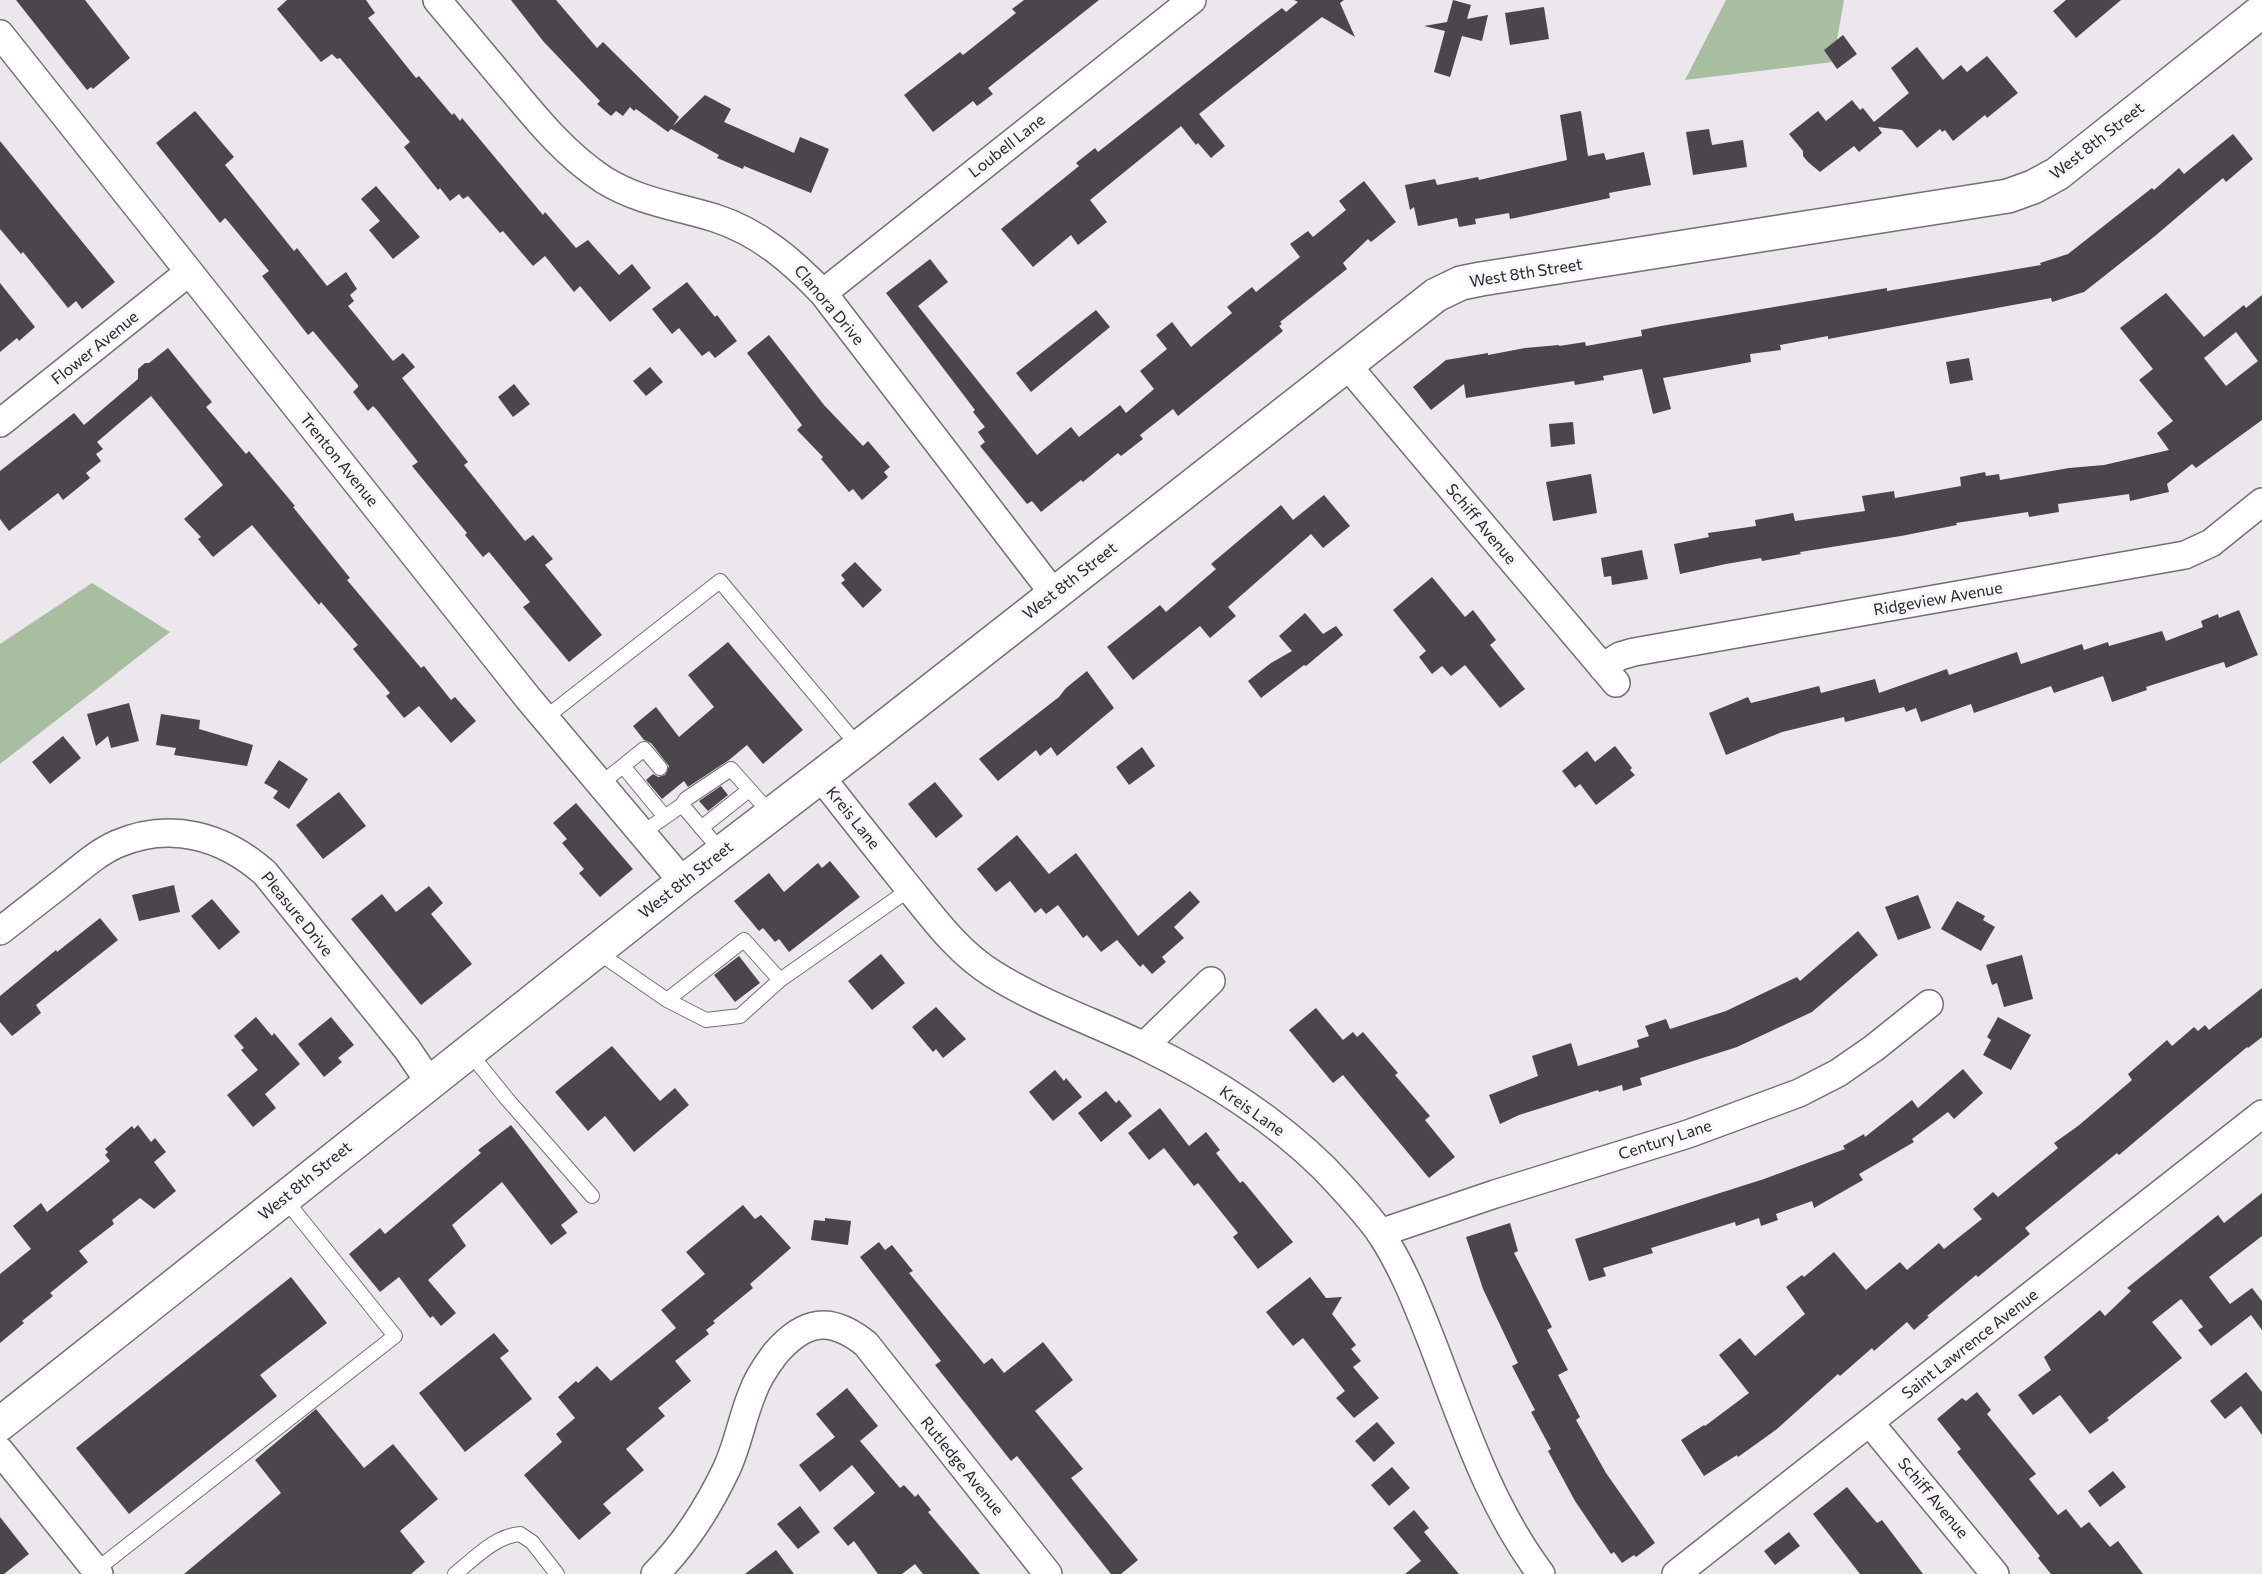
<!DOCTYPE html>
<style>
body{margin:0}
canvas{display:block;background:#ebe7ed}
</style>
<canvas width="2262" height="1574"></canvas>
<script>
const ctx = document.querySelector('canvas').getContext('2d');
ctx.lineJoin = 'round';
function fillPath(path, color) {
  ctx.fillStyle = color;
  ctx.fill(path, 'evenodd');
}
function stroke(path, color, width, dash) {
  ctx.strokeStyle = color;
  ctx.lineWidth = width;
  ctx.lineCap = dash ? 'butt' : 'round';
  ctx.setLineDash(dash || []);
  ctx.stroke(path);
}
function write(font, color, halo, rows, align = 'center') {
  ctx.font = font + ' Commissioner,sans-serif';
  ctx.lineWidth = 6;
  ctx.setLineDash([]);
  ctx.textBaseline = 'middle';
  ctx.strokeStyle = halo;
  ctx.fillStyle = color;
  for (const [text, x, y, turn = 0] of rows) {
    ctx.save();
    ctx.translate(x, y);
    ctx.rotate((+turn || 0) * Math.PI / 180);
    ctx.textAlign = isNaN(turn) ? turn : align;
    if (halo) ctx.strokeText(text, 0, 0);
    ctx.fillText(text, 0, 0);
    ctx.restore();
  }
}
fillPath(new Path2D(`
 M1726,0H1844L1833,62L1685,80Z
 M92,583L170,632L0,764V644Z`), '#a7bea1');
fillPath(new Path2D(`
 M16,0H85L130,58L93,89L91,87L87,90Z
 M287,0H366L375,13L368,18L416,78L419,76L452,115L454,113L460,121L462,118L543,215L545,212L576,248L588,240L619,275L632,264L651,288L610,322L580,286L574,292L545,256L533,266L503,231L500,233L468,196L463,199L459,194L450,201L440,188L438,190L404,147L410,142L340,58L337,59L332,54L321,62L277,9Z
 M511,0H556L597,48L603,42L679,117L673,126L705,95L731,109L724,122L794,153L800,137L829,149L811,193L744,166L743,169L717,158L719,155L671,129L668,132L636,109L634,111L630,107L623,116L616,111L611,116L597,104L600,101L543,41Z
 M1024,0H1099L988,88L993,94L977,106L973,101L933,132L904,95L960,52L963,55L1016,13L1012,9Z
 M1294,0H1344L1340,3L1355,37L1322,17L1199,114L1225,146L1211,158L1198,143L1196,145L1181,126L1090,200L1107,222L1078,245L1071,235L1033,267L1001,229L1079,166L1076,163L1095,148L1098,152L1262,23L1282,8L1286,12L1298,2Z
 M1453,0L1471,5L1467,19L1488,15L1482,41L1462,36L1450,77L1434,72L1445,31L1424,26L1447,22Z
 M2066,0H2121L2076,38L2053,11Z
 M1544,7L1549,39L1510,45L1505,13Z
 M1843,35L1857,54L1837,69L1824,50Z
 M1917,47L1943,80L1961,65L1967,72L1987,56L2018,93L1987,118L1985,115L1953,141L1945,130L1942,132L1940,129L1917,148L1902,130L1878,127L1882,133L1859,152L1854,146L1820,172L1808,162L1803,156V151L1789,134L1818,111L1826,121L1852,100L1860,110L1863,108L1874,122L1909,93L1891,68Z
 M195,111L234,157L225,165L294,251L297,248L327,286L346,272L357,289L350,295L354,301L348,306L393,361L403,353L415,367L402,378L468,462L464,465L525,541L533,535L553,559L545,565L602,635L569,662L523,607L530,602L489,552L483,557L465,535L467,533L412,466L418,462L377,410L373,406L368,411L353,392L358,387V385L313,331L308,335L262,276L269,271L227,220L225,218L220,223L156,143Z
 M1581,111L1588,156L1604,153L1606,160L1644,152L1651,185L1609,193L1610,198L1510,219L1509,213L1475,219L1476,224L1459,227L1457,218L1418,226L1414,207L1410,210L1405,185L1435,179L1437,185L1478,177L1479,180L1567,160L1560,115Z
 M1709,129L1712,145L1743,140L1747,167L1693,175L1686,132Z
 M2233,134L2253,159L2226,182L2223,178L2155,236L2084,292L2052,302L2051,298L1828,339V336L1780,345L1781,350L1750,354L1751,362L1663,378L1671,409L1653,414L1642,369L1603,376L1604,380L1575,385L1574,381L1466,398L1464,384L1431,410L1413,387L1446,360L1488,353V355L1525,348L1559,345V346L1585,342L1586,346L1642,336L1641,330L1661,326L1887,288V291L2041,265L2040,263L2068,254L2152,188L2154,190L2179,168L2184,174Z
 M0,141L115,282L82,309L76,301L68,308L23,252L21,254L0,229Z
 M1364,181L1396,222L1371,242L1368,239L1343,263L1347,269L1280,322L1282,324L1279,326L1283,331L1178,416L1173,409L1140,435L1143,439L1121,456L1118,453L1083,482L1081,480L1041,512L1032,501L1027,504L980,446L985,442L978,432L985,427L973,412L975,410L886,293L930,259L948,282L918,306L1037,455L1071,427L1079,437L1120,405L1126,413L1154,389L1140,371L1167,349L1156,335L1172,322L1191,347L1232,313L1227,307L1252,287L1256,292L1300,257L1290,244L1308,231L1313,237L1346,210L1339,201Z
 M376,186L420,237L393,259L369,230L380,221L361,199Z
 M687,282L715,317L717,315L737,341L715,358L709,351L702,356L679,328L672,334L652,309Z
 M0,283L35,327L19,341L17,338L0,352Z
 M2166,293L2204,337L2244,305L2246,308L2262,295V420L2196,468L2192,464L2167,484L2169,492L2130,501L2129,494L2058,504L2059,512L2029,517L2028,512L1956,523L1957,525L1901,536L1800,552L1801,554L1762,561L1761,558L1726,564L1680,574L1674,544L1709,537L1708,533L1756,526L1755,520L1793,513L1795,521L1865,511L1862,496L1894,491L1895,498L1961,486L1960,477L1985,472L1986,476L1999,474L2000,480L2069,468L2104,465L2169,450L2157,433L2173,421L2139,380L2153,369L2120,328ZM2236,332L2258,361L2226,386L2204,358Z
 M1096,310L1110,327L1031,392L1016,373Z
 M769,335L824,405L863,446L868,441L890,467L884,472L888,477L862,500L853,489L849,492L821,459L823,457L797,430L802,425L747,353Z
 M168,348L212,402L206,407L246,454L249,451L295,506L293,507L350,578L347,580L421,668L424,666L451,700L455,697L476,721L451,743L419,706L404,718L386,696L390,693L353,649L358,645L321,602L319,605L252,525L213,557L198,539L201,537L184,519L223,485L151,396L97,442L103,449L96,454L101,461L86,473L90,478L63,500L58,493L9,531L0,519V471L74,413L84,425L138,379V369L145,363H149Z
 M1969,358L1973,380L1950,384L1946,362Z
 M650,367L663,382L646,396L633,381Z
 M514,384L530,404L513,417L498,397Z
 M1573,422L1575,444L1551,447L1549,424Z
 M1591,474L1597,513L1553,521L1546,482Z
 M1324,495L1350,526L1323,548L1311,534L1228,607L1236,616L1210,638L1200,626L1133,680L1107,647L1160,605L1166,612L1216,569L1211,564L1281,505L1293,520Z
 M1642,550L1648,579L1612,585L1611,576L1604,577L1601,558Z
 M855,562L882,590L863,608L841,583L845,580L841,575Z
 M1432,577L1465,617L1473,610L1496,640L1490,645L1525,689L1500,708L1465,665L1451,676L1442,666L1432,674L1419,657L1426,651L1393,610Z
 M2239,610L2258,655L2226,668L2224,662L2214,665L2146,687L2147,690L2112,702L2103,676L2054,693L2051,686L1974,713L1971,704L1921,722L1916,708L1906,712L1904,707L1845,722L1844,717L1782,732L1726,755L1709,713L1748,697L1751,703L1819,686L1821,693L1875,679L1879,693L1947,669L1949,675L2017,652L2021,664L2082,644L2084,650L2108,642L2109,646L2162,631L2166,641L2203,627L2201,621L2218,614L2219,618Z
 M1305,613L1323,634L1336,626L1343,635L1306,666L1304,665L1261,698L1248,681L1271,663L1292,651L1279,636Z
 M728,642L803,730L763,764L747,745L729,760L688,787L684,781L662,799L646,780L653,774L658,777L665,775L669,766L651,743L644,740L633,726L656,707L679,737L714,707L688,675Z
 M1087,671L1114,708L1057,756L1051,747L1040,756L1036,750L998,781L979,759L1059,697L1066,688Z
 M129,703L139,741L111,748L108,736L96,746L87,714Z
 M161,714L200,720L199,729L253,745L247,766L174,755L176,748L156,745Z
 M63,736L81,758L50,784L32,762Z
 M1615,746L1632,768L1630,770L1635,775L1596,805L1580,784L1575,788L1562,771L1587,751L1595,762Z
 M1142,747L1155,766L1129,785L1116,767Z
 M279,760L308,779L289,809L273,798L278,791L264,783Z
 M935,782L963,816L936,838L908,804Z
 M721,786L728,795L708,811L699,801Z
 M339,792L366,826L323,859L296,825Z
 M576,803L633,869L600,897L579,873L584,869L562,843L567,839L553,823Z
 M1017,835L1049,874L1076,853L1138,936L1190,891L1200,902L1174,927L1184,938L1162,957L1166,962L1152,974L1143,964L1140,967L1117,940L1101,952L1087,935L1083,938L1058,905L1046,914L1041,908L1035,913L1010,881L996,892L977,869Z
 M830,861L860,897L789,952L779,939L775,942L763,928L759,931L734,901L769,873L784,892L818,863L822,868Z
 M174,885L180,912L139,921L132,895Z
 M429,886L443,903L431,914L472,964L421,1005L351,919L382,894L396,912Z
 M1918,895L1931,928L1898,940L1885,907Z
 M212,899L240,932L219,950L191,916Z
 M1957,901L1985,916L1983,920L1995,927L1981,951L1941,929Z
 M100,918L118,940L36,1005L41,1013L12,1036L0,1022V996L56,950L57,952Z
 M1858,931L1878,955L1812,1012L1737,1047L1640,1078L1642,1085L1623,1091L1622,1085L1599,1092L1598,1090L1519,1115L1500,1124L1489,1095L1538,1076L1532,1056L1571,1043L1578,1066L1639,1047L1637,1040L1649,1036L1645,1026L1666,1019L1670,1029L1726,1011L1797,977L1800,981Z
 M881,954L905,983L872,1010L848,981Z
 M2022,955L2033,999L2004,1007L1997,983L1992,985L1986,965Z
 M739,956L760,983L735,1002L714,975Z
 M2262,988V1037L2248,1048L2247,1047L2119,1155L2117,1153L2025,1228L2030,1234L1978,1277L1976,1275L1927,1316L1929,1317L1914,1330L1907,1322L1874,1351L1872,1348L1840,1376L1838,1374L1777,1429L1738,1457L1737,1455L1704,1476L1681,1440L1704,1425L1705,1426L1749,1393L1719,1355L1740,1338L1755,1356L1805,1314L1786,1287L1802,1275L1804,1277L1834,1252L1866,1290L1900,1262L1907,1270L1939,1243L1944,1249L1982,1219L1973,1209L1993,1192L1998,1197L2058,1148L2054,1143L2078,1126L2132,1080L2128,1074L2167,1040L2172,1046L2194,1027L2198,1031L2205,1025L2209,1030Z
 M936,1007L966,1039L943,1058L936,1049L933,1052L912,1027Z
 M1316,1008L1343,1040L1353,1032L1357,1037L1363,1032L1398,1073L1395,1075L1430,1116L1425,1120L1455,1157L1429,1178L1343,1075L1333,1083L1289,1030Z
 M256,1017L272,1036L274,1033L300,1064L265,1094L276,1108L253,1127L227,1095L258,1070L241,1050L244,1048L234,1036Z
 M331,1017L354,1045L338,1058L342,1062L324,1077L298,1044Z
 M1998,1017L2031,1035L2011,1070L1983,1055L1991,1040L1987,1037Z
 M612,1046L660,1101L675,1088L689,1105L634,1152L605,1116L588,1131L555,1092Z
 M1963,1069L1983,1093L1954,1119L1948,1112L1912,1139L1914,1142L1859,1174L1863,1180L1814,1208L1812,1201L1776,1214L1778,1220L1761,1226L1759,1218L1736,1226L1735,1222L1651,1248L1653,1253L1603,1268L1606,1276L1589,1281L1575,1239L1764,1179L1845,1149L1843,1146L1864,1134L1865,1137L1912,1100L1918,1108Z
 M1055,1070L1064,1081L1066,1078L1082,1097L1053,1121L1029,1092Z
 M1106,1091L1116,1103L1119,1100L1132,1116L1101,1142L1078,1113Z
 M1160,1108L1189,1146L1206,1132L1220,1150L1216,1153L1240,1183L1243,1181L1293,1242L1258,1269L1233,1237L1238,1233L1198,1183L1194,1186L1164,1148L1149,1160L1128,1133Z
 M138,1125L151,1142L155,1138L166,1152L154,1162L176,1191L154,1209L140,1198L112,1220L114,1224L79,1251L88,1262L50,1293L53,1296L22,1321L24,1323L0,1343V1274L31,1249L13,1226L41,1203L47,1212L110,1161L105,1155L108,1152L105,1149L132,1126L134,1129Z
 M511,1125L578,1212L561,1225L567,1233L551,1245L502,1182L452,1225L466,1246L428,1280L456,1313L441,1326L433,1316L430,1318L399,1277L380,1292L349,1254L380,1228L385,1234L481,1153L478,1150Z
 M2262,1193V1236L2209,1277L2230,1304L2252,1288L2262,1301V1330L2251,1315L2211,1346L2198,1330L2203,1327L2181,1299L2152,1322L2182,1358L2107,1418L2109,1420L2090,1434L2060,1395L2033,1415L2018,1395L2051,1370L2044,1357L2100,1310L2105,1316L2131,1291L2127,1288L2218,1215L2224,1223Z
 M743,1205L755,1219L761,1215L791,1248L750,1284L753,1288L713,1321L715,1323L706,1330L709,1334L675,1361L691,1381L658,1408L665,1416L626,1449L644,1470L603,1504L611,1513L579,1540L524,1475L562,1442L556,1434L575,1418L558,1397L576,1381L578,1383L597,1366L611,1381L676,1328L661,1310L705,1274L686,1252Z
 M825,1218L851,1221L848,1245L811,1240L814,1220L825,1221Z
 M1510,1223L1518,1251L1514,1253L1552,1327L1547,1330L1568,1370L1558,1375L1580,1417L1576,1420L1606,1473L1655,1543L1636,1557L1634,1555L1622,1563L1614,1552L1611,1554L1598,1535L1575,1501L1548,1451L1551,1449L1531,1412L1535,1410L1512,1366L1518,1363L1483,1289L1466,1237Z
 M879,1242L885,1250L892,1245L913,1271L909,1273L984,1364L992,1358L1004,1373L1043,1342L1073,1380L1035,1411L1083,1469L1071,1478L1138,1560L1121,1574H1111L1017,1456L1011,1461L935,1365L941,1361L860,1257Z
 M291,1277L327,1323L260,1375L277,1396L129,1514L76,1448Z
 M1310,1277L1326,1298L1342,1297L1332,1314L1356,1345L1351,1349L1361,1361L1353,1367L1379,1398L1354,1418L1336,1398L1345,1391L1303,1338L1293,1346L1266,1312Z
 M494,1333L509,1351L500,1358L532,1399L465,1452L419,1393Z
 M2246,1372L2262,1392V1435L2241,1406L2225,1419L2210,1401Z
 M847,1388L878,1426L860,1441L900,1488L904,1485L915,1497L918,1494L931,1510L928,1512L980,1574H923L915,1564L902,1574H878L854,1541L848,1546L833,1528L875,1493L852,1465L820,1492L799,1465L835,1437L816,1414Z
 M1977,1392L1991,1410L1987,1414L2036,1474L2029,1479L2058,1515L2066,1509L2081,1528L2089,1522L2110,1547L2118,1541L2143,1574H2051L2038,1558L2040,1556L1957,1452L1961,1449L1937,1419L1962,1398L1966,1401Z
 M316,1409L364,1468L393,1444L438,1499L400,1531L425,1562L411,1574H184L281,1493L255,1460Z
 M1377,1422L1395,1443L1374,1462L1355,1441Z
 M1392,1467L1410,1488L1389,1506L1371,1485Z
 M2113,1471L2126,1487L2100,1507L2088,1491Z
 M1847,1487L1877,1523L1882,1520L1923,1574H1860L1813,1514Z
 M800,1506L820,1532L798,1549L777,1524Z
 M1414,1510L1429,1528L1424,1532L1459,1574H1405L1421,1561L1393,1528Z
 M0,1517L29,1554L4,1574H0Z
 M1789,1532L1800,1546L1775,1565L1764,1551Z
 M776,1550L794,1574H745Z`), '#4a464b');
const service = new Path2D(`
 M545,718L720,581L859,747
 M623,766L644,749L660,768
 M600,784L623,766L665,817
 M682,805L686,799L731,769L772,815
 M701,828L749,790
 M642,833L682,805L722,852
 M596,951L667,1000L706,1020L740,1016L780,980L744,940L667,1000
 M780,980L910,889
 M469,1052L507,1099L592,1196
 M96,1570L395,1336L284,1198
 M455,1574C475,1558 495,1536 520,1534L532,1542L557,1574`);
const minor = new Path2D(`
 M437,0C461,29 486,58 510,87C539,122 566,155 604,180C640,202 676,206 715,218C759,232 792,261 823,293L1054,594
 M0,34L528,698L683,882
 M823,293L1192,0
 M1347,365L1616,683
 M0,423L189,272
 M1602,667L1620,656L1634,652L2185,555L2211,543L2262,502
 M821,777C848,812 876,847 904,882C931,915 956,951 993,974C1041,1004 1094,1022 1144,1046C1210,1078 1272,1117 1324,1168C1343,1188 1363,1209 1379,1231C1402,1265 1417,1304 1432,1342C1463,1422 1489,1505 1541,1574
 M0,931C23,913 46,895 68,878C84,865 99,852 117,844C171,821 223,836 265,873L407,1049L430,1083
 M1144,1046L1211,981
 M1380,1233L1495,1194L1688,1134L1799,1093L1838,1073L1874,1048L1929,1004
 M1870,1423L1995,1574
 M0,1451L99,1574
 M655,1574C686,1543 708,1508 727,1468C738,1444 742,1418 752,1394C757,1379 766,1366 775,1354C804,1320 830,1315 866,1344L1048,1574
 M1676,1574L2262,1114`);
const tertiary = new Path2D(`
 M0,1424L683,882L859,747L1436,295L1461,283L1481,279L2008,196L2033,187L2057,174L2262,11`);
stroke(service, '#736f74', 16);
stroke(minor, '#736f74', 30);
stroke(tertiary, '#736f74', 36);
stroke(service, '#fff', 14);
stroke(minor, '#fff', 27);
stroke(tertiary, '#fff', 33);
write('16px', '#282729', '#f9f5fa', [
 ["West 8th Street",2097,141,-38],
 ["Loubell Lane",1007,146,-38],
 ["West 8th Street",1526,273,-9],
 ["Clanora Drive",829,305,50],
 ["Flower Avenue",95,348,-39],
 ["Trenton Avenue",339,460,51],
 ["Schiff Avenue",1481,524,50],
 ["West 8th Street",1070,581,-38],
 ["Ridgeview Avenue",1938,599,-10],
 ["Kreis Lane",853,818,51],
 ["West 8th Street",686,880,-38],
 ["Pleasure Drive",297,914,51],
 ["Kreis Lane",1252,1111,35],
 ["Century Lane",1665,1140,-18],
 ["West 8th Street",305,1181,-39],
 ["Saint Lawrence Avenue",1970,1344,-38],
 ["Rutledge Avenue",962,1466,51],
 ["Schiff Avenue",1933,1498,50]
]);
</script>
